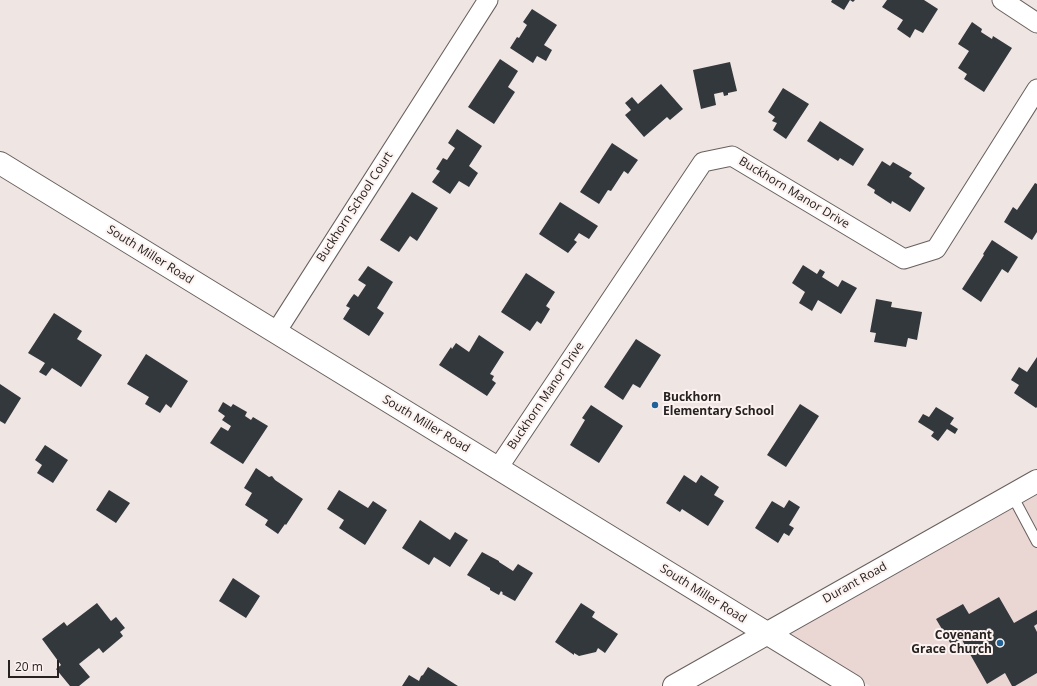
<!DOCTYPE html>
<style>
body{margin:0}
#map{position:relative;width:1037px;height:686px;overflow:hidden;background:#efe5e3;font-family:"Open Sans",sans-serif}
canvas{display:block}
.scale{position:absolute;left:8px;top:660px;width:51px;height:18px;box-sizing:border-box;border:2px solid #252221;border-top:0;padding-left:5px;font-size:12px;line-height:14px;white-space:nowrap;color:#252221;-webkit-text-stroke:3px #fcf2f0;paint-order:stroke}
</style>
<div id="map">
<canvas width="1037" height="686"></canvas>
<div class="scale">20 m</div>
</div>
<script>
const ctx = document.querySelector('canvas').getContext('2d');
ctx.lineJoin = 'round';
function fillPath(path, color) {
  ctx.fillStyle = color;
  ctx.fill(path, 'evenodd');
}
function stroke(path, color, width, dash) {
  ctx.strokeStyle = color;
  ctx.lineWidth = width;
  ctx.lineCap = dash ? 'butt' : 'round';
  ctx.setLineDash(dash || []);
  ctx.stroke(path);
}
function write(font, color, halo, rows, align = 'center') {
  ctx.font = font + ' "Open Sans",sans-serif';
  ctx.lineWidth = 4;
  ctx.setLineDash([]);
  ctx.textBaseline = 'middle';
  ctx.strokeStyle = halo;
  ctx.fillStyle = color;
  for (const [text, x, y, turn = 0] of rows) {
    ctx.save();
    ctx.translate(x, y);
    ctx.rotate((+turn || 0) * Math.PI / 180);
    ctx.textAlign = isNaN(turn) ? turn : align;
    if (halo) ctx.strokeText(text, 0, 0);
    ctx.fillText(text, 0, 0);
    ctx.restore();
  }
}
fillPath(new Path2D(`
 M1037,492V686H870L785,634Z`), '#ead7d4');
fillPath(new Path2D(`
 M832,0H855L853,2L850,0L844,10L831,2Z
 M887,0H924L938,9L923,33L915,29L910,38L897,29L903,20L882,7Z
 M532,9L557,25L544,45L552,50L546,61L537,56L533,63L510,48L517,37L519,38L527,25L523,22Z
 M972,22L982,29L981,32L992,39L993,36L1012,48L984,92L964,79L967,74L958,68L969,51L958,44Z
 M500,59L518,71L508,87L515,92L494,124L468,107Z
 M730,62L737,91L728,93V95L724,96L723,92L714,94L716,105L701,109L693,70Z
 M661,84L683,109L670,120L667,117L644,137L625,115L631,110L625,103L632,97L638,104Z
 M783,88L809,104L786,139L773,130L777,123L772,121L775,117L768,112Z
 M820,121L864,149L853,166L840,158L838,161L807,141Z
 M457,129L482,146L469,166L478,173L469,187L459,181L450,194L432,182L440,171L436,169L443,158L447,160L455,148L448,143Z
 M612,143L638,160L628,174L624,171L611,191L608,190L599,204L580,192Z
 M882,161L890,166L893,162L912,173L909,177L925,188L910,212L892,201L891,204L874,193L875,190L867,185Z
 M1035,183L1037,184V232L1032,240L1004,222L1013,207L1017,210Z
 M412,192L438,208L417,241L410,236L399,252L380,240Z
 M560,202L598,226L589,239L579,233L574,240L577,242L568,253L539,234Z
 M992,240L1018,257L1008,273L1002,269L981,302L962,289L984,255L983,254Z
 M803,265L817,274L820,269L825,272L822,277L838,287L842,280L857,288L841,314L818,300L812,311L799,303L805,292L792,283Z
 M368,266L393,282L377,308L384,313L369,336L343,319L350,308L346,306L351,298L354,294L358,297L366,285L358,280Z
 M526,273L555,292L546,306L550,309L541,324L537,321L530,331L501,312Z
 M876,299L892,302L891,307L922,312L917,340L908,338L906,347L874,342L876,333L870,332Z
 M54,313L82,331L77,339L102,355L81,387L52,368L46,376L39,372L45,363L28,353Z
 M479,335L504,352L490,374L494,376L492,380L496,383L487,396L439,365L451,347L452,349L456,343L469,352Z
 M636,339L661,355L640,388L633,384L623,400L604,387Z
 M146,354L188,381L171,408L166,404L160,413L145,404L149,397L127,384Z
 M1037,357V407L1036,408L1014,393L1019,385L1011,380L1019,367L1027,372Z
 M0,384L21,398L5,424L0,421Z
 M223,402L231,407L233,404L247,412L245,416L251,420L253,417L268,426L243,464L210,443L221,427L228,431L231,426L222,420L225,416L218,411Z
 M800,404L819,416L786,467L767,455Z
 M591,405L623,426L599,463L570,445L585,420L582,418Z
 M936,407L954,418L950,424L958,429L955,434L947,429L938,441L931,436L934,432L918,422L923,414L929,417Z
 M45,445L68,460L53,483L37,473L42,465L35,460Z
 M256,468L269,477L272,476L275,480L303,499L286,525L285,524L278,534L265,525L268,520L245,505L252,493L244,488Z
 M684,475L696,483L701,475L719,487L714,495L724,501L708,526L682,509L680,512L666,503Z
 M109,490L130,503L116,523L96,510Z
 M339,490L368,508L373,501L387,510L365,545L339,528L344,520L327,509Z
 M789,500L800,507L789,525L794,528L789,536L784,533L778,543L755,528L772,501L784,508Z
 M420,520L450,540L455,532L468,540L450,567L434,557L429,565L402,548Z
 M482,552L499,561V562L513,571L518,564L533,573L515,601L502,594L503,593L501,591L499,595L497,594L490,590V588L467,575Z
 M233,578L260,596L246,618L219,601Z
 M999,597L1014,623L1037,610V624L1034,626L1037,632V673L1015,686H1012L1005,673L987,684L962,640L952,646L936,619L963,604L969,614Z
 M97,603L111,621L116,617L125,628L120,632L123,636L103,653L99,648L79,664L90,677L79,686H70L56,669L61,665L42,639L64,622L67,626Z
 M581,603L595,612L592,617L618,634L605,653L598,648L596,652L579,656L574,653V655L555,642Z
 M428,667L458,686H402L409,675L419,681L421,676L423,675Z`), '#33383d');
const service = new Path2D(`
 M1012,495L1037,542`);
const minor = new Path2D(`
 M1002,0L1037,23
 M276,332L488,0
 M498,468L703,162L732,156L904,259L936,249L1037,89`);
const tertiary = new Path2D(`
 M0,163L853,686
 M674,686L1037,481`);
stroke(service, '#675f5d', 12);
stroke(minor, '#675f5d', 21);
stroke(tertiary, '#675f5d', 24);
stroke(service, '#fff', 10);
stroke(minor, '#fff', 19);
stroke(tertiary, '#fff', 22);
for (const [x, y, r, color] of [
 [655,405,4,"#216398"],
 [1000,643,4,"#216398"]
]) {
  const dot = new Path2D();
  dot.arc(x, y, r, 0, 2 * Math.PI);
  ctx.fillStyle = color;
  ctx.fill(dot);
  stroke(dot, '#fcf2f0', 1.5);
}
write('12px', '#252221', '#fcf2f0', [
 ["Buckhorn Manor Drive",794,193,31],
 ["Buckhorn School Court",355,207,-57],
 ["South Miller Road",150,255,32],
 ["Buckhorn Manor Drive",546,396,-56],
 ["South Miller Road",426,424,31],
 ["Durant Road",855,583,-29],
 ["South Miller Road",703,594,32]
]);
write('bold 12px', '#252221', '#fcf2f0', [
 ["Buckhorn",663,398],
 ["Elementary School",663,412],
 ["Covenant",992,636,"right"],
 ["Grace Church",992,650,"right"]
], 'left');
</script>
